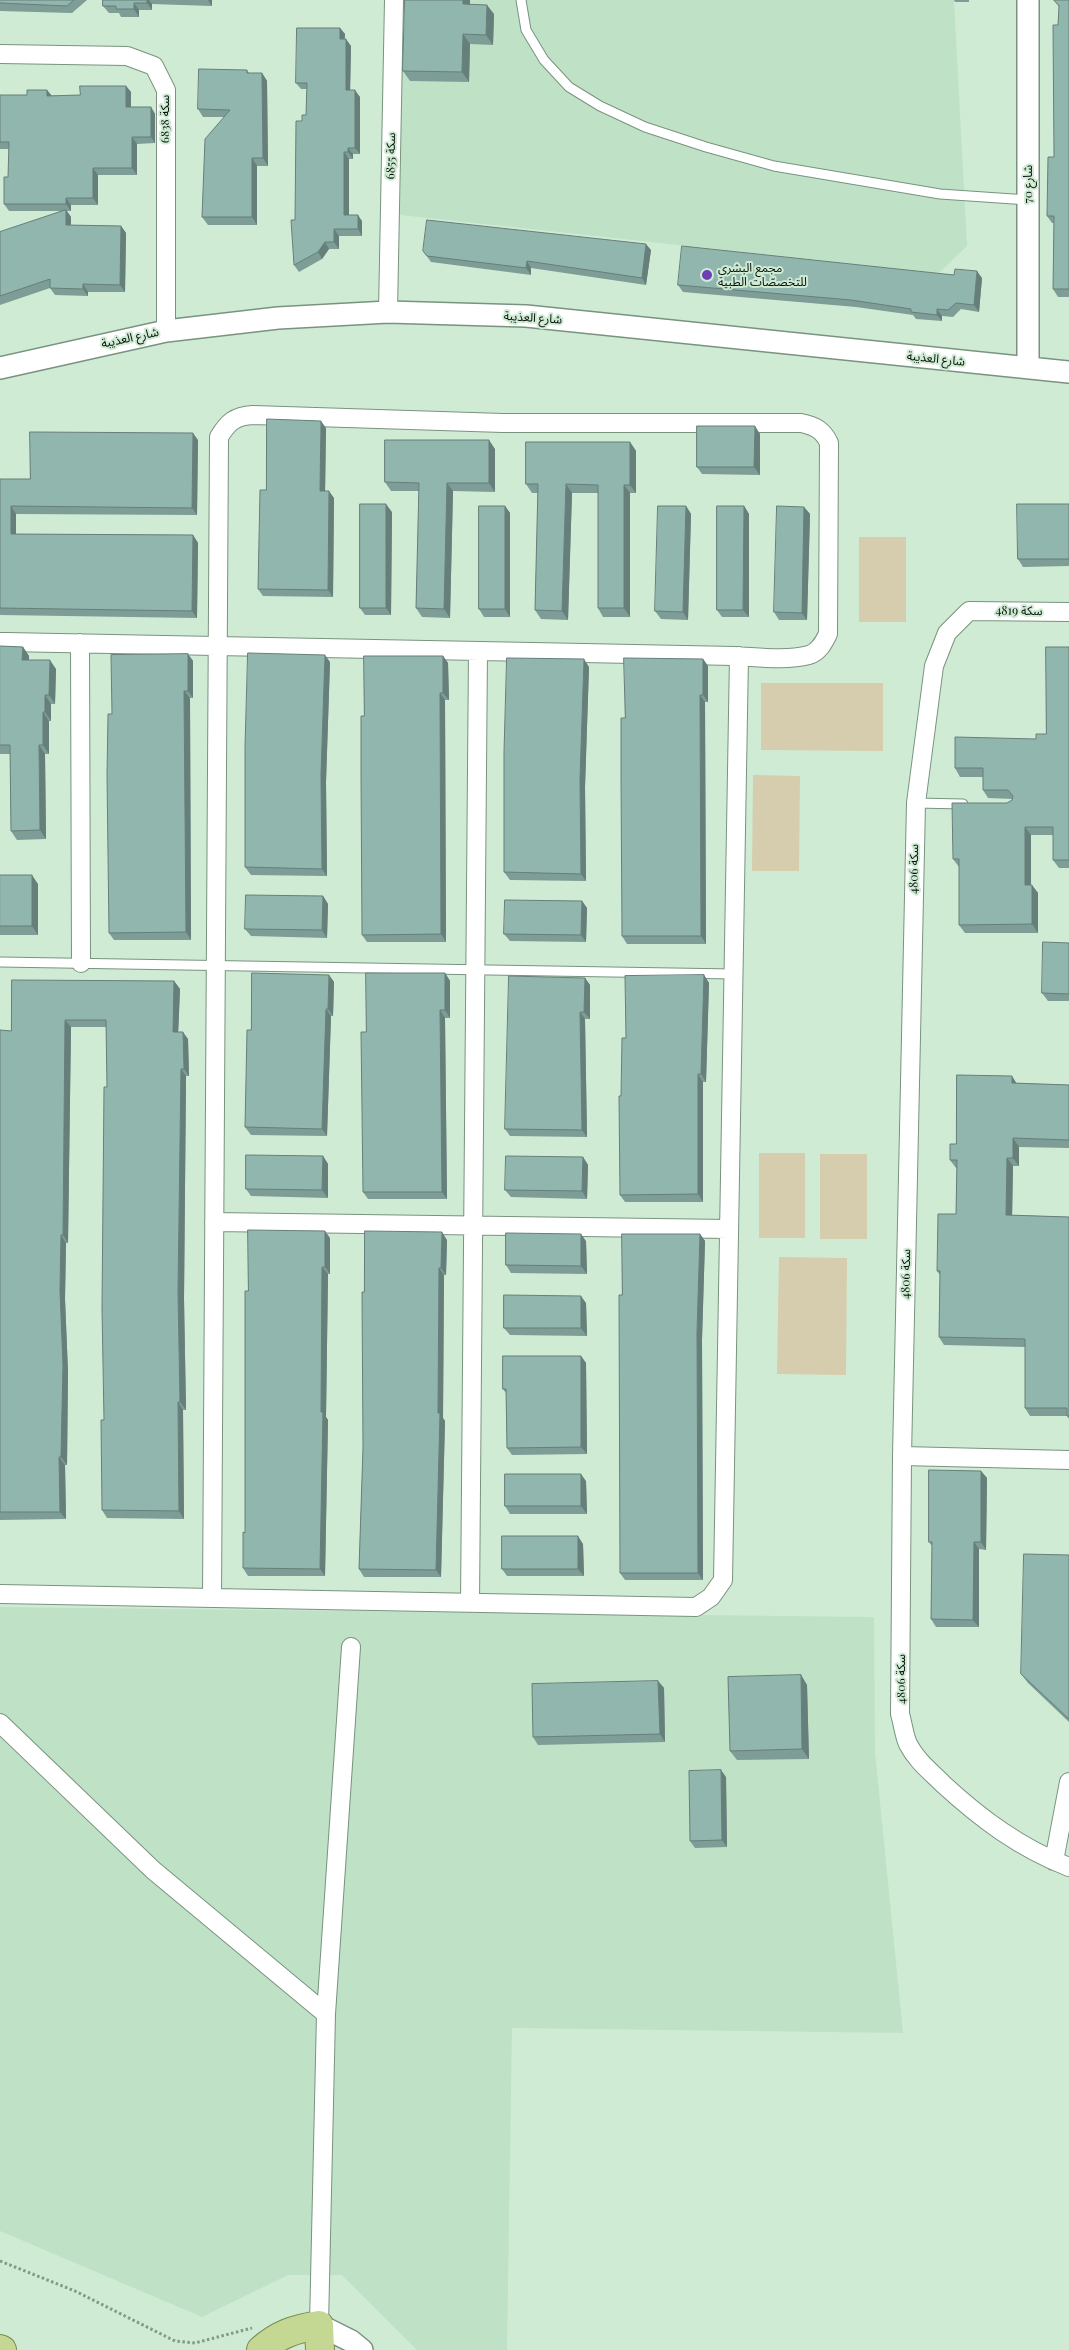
<!DOCTYPE html>
<meta charset="utf-8">
<style>
body{margin:0}
canvas{display:block;background:#cfebd4}
</style>
<canvas width="1069" height="2350"></canvas>
<script>
const ctx = document.querySelector('canvas').getContext('2d');
ctx.lineJoin = 'round';
function fillPath(path, color) {
  ctx.fillStyle = color;
  ctx.fill(path, 'evenodd');
}
function stroke(path, color, width, dash) {
  ctx.strokeStyle = color;
  ctx.lineWidth = width;
  ctx.lineCap = dash ? 'butt' : 'round';
  ctx.setLineDash(dash || []);
  ctx.stroke(path);
}
function write(font, color, halo, rows, align = 'center') {
  ctx.font = font + ' "Playfair Display","Noto Sans Arabic",serif';
  ctx.lineWidth = 4;
  ctx.setLineDash([]);
  ctx.textBaseline = 'middle';
  ctx.strokeStyle = halo;
  ctx.fillStyle = color;
  for (const [text, x, y, turn = 0] of rows) {
    ctx.save();
    ctx.translate(x, y);
    ctx.rotate((+turn || 0) * Math.PI / 180);
    ctx.textAlign = isNaN(turn) ? turn : align;
    if (halo) ctx.strokeText(text, 0, 0);
    ctx.fillText(text, 0, 0);
    ctx.restore();
  }
}
fillPath(new Path2D(`
 M403,0H954L967,246L939,273L400,215Z
 M0,1607L874,1617L875,1752L903,2033L512,2028L507,2350H417L342,2275H288L202,2317L0,2231Z`), '#bfe2c6');
fillPath(new Path2D(`
 M859,537H906V622H859Z
 M761,683H883V751L761,750Z
 M753,775L800,776L799,871H752Z
 M759,1153H805V1238H759Z
 M820,1154H867V1239H820Z
 M779,1257L847,1258L846,1375L777,1374Z`), '#d6cdae');
const service = new Path2D(`
 M521,0L526,30L544,60L569,87L600,106L645,127L706,147L774,166L940,194L1028,200
 M916,803L963,804
 M0,962L734,974`);
const minor = new Path2D(`
 M0,54L127,56L154,66L166,90V331
 M388,312L394,0
 M1069,612L969,611L947,633L934,666L916,803L902,1456L900,1714C903,1724 904,1735 908,1744C916,1760 930,1771 943,1784C981,1819 1020,1848 1069,1867
 M0,642H6C199,646 391,649 583,653C634,654 684,655 734,656C758,657 785,661 809,655C819,652 824,642 828,634L829,443C823,430 815,426 801,423H503L253,415C235,416 228,422 219,437C216,824 214,1211 212,1598
 M80,643L81,963
 M214,1222L729,1229
 M902,1456L1069,1460
 M0,1594L696,1607L711,1597L723,1580L739,656
 M470,1603L478,651
 M0,1723L153,1870L326,2014
 M1054,1861L1069,1782
 M319,2325L326,2014L351,1647`);
const tertiary = new Path2D(`
 M0,368L166,331L278,318L388,312L526,316L1069,372
 M1028,368V0
 M319,2325L351,2341L362,2350`);
const trunk = new Path2D(`
 M0,2349L2,2350
 M261,2350C279,2334 295,2329 319,2325L320,2350`);
stroke(service, '#79937f', 11);
stroke(minor, '#79937f', 20);
stroke(tertiary, '#79937f', 24);
stroke(trunk, '#788b51', 30);
stroke(new Path2D(`
 M0,2261L75,2291L175,2341L195,2343L252,2328`), '#849887', 3, [2.5, 2.5]);
stroke(service, '#fff', 9);
stroke(minor, '#fff', 18);
stroke(tertiary, '#fff', 21);
stroke(trunk, '#c4d793', 28);
fillPath(new Path2D(`
 M0,0H87L72,13L0,11Z
 M103,0H212V6L152,4V10H139V17H121L119,13H109L103,6Z
 M954,0H969V2H955Z
 M1054,0H1069V297H1058L1053,289L1054,223H1052L1047,216L1054,157L1059,7Z
 M470,4L494,14L493,45L470,44L469,82L410,81L403,71Z
 M340,28L345,34V39L351,46L350,90L360,97V154H353V159H349V215L362,221V236H339V249H329L322,259L299,272L294,265L302,121L306,115L307,89H301L296,83Z
 M247,70L249,73H262L267,81L268,166H257V225H208L202,217L224,117H203L198,109Z
 M126,86L131,92V107H151L155,114V143L137,144V175H98V205H71V211H67L71,217V225L121,226L126,233L125,292H88V296L55,295L50,288L0,305V232L62,211H9L4,204L8,177L9,149H0V95H27L47,90L51,96L80,95Z
 M651,250L646,285L531,268V275L431,262L423,251Z
 M982,278L979,312L961,309L953,317L942,316V321L916,319L913,315L856,307L683,292L678,285Z
 M326,428L325,491L334,498L333,597L263,596L258,589Z
 M760,434V475L702,474L697,467Z
 M198,440L197,515L16,514V534L193,535L198,543L197,618L0,615V479H30Z
 M630,442L636,451V493H630V617H603L598,608V493H572L568,620L541,619L535,610L538,493H532L526,484Z
 M495,449V492L453,491L450,618L422,617L416,608L419,491H391L385,482Z
 M1069,504V566L1023,567L1018,559Z
 M505,506L510,513V617H484L479,609Z
 M686,506L691,514L688,620L661,619L655,611Z
 M744,506L749,514V617H722L717,610Z
 M804,507L810,514L807,620H779L774,612Z
 M392,512L391,615H365L360,608Z
 M0,646L23,647L29,656V660L56,669L55,704H51V721H49V754H45L46,839L17,840L11,831L10,754H0Z
 M1069,647V868H1059L1053,860V835H1031V885L1038,893V933H965L959,925V867L953,859L1007,803L1012,800L1013,799L988,798L983,790V777H960L955,768L1036,739L1046,734Z
 M188,654L193,661V698H190L191,940H114L109,933L112,714Z
 M443,656L448,663L449,700H445L446,942H367L362,935L364,716Z
 M703,659L708,666V702H705L706,944H627L622,936L625,718Z
 M330,662L326,782L327,876L251,875L245,867Z
 M589,667L585,787L586,881L510,880L504,872Z
 M0,875L38,884V935H0Z
 M323,896L328,904L327,938L251,936L245,929Z
 M582,901L587,908L586,942L510,941L504,934Z
 M1069,943V1001H1048L1042,993Z
 M445,973L450,981V1018H445L447,1199H368L363,1192L366,1032Z
 M329,975L334,982L333,1016H331L327,1136L251,1135L245,1127L251,1030Z
 M704,975L709,983L706,1082H703V1202H625L620,1195L621,1096L626,1038Z
 M585,978L590,985V1019H585L587,1137L510,1136L505,1129Z
 M174,981L180,989L178,1032L188,1039L189,1076H186L184,1299L186,1410H183L184,1519L107,1518L102,1510L104,1420L107,1087L106,1027H71L68,1243H66L65,1299L68,1372L67,1465H65L66,1519L0,1520V1030L11,1031Z
 M1017,1083L1069,1085V1148L1019,1147V1166H1013L1012,1215L1069,1217V1419L1067,1416H1030L1025,1408V1347L944,1345L939,1337L940,1275L937,1271L956,1214L957,1168H956L950,1160L956,1144Z
 M323,1156L328,1164V1198L251,1196L246,1189Z
 M583,1157L588,1165L587,1199L511,1197L505,1190Z
 M700,1234L705,1241L702,1340L703,1580H625L620,1573L622,1295Z
 M330,1238V1274H328L326,1417L328,1420L325,1576H248L243,1568L245,1533L248,1291Z
 M447,1240L446,1275H444L443,1418L445,1421L441,1577H364L359,1569L363,1448L364,1292Z
 M586,1241L587,1274L511,1273L506,1265Z
 M586,1303L587,1336L510,1335L504,1328Z
 M581,1356L586,1363L587,1454L512,1455L507,1448L506,1393L503,1389Z
 M981,1471L987,1478L986,1550L979,1549V1627H936L931,1619L932,1546L929,1542Z
 M586,1481L587,1514H510L505,1506Z
 M583,1544L584,1576H507L502,1569Z
 M1069,1555V1722L1028,1683L1021,1674Z
 M801,1675L807,1685L809,1759L737,1760L730,1751Z
 M658,1681L664,1688L665,1742L538,1745L533,1737Z
 M726,1777L727,1847L695,1848L690,1841Z`), '#7d9d96');
fillPath(new Path2D(`
 M147,0H149L152,4V10L147,3Z
 M208,0H212V6Z
 M463,0H470V14L463,4Z
 M134,3L139,10V17L134,9Z
 M487,5L494,14L493,45L486,35Z
 M340,28L345,34L344,46L340,39Z
 M463,34L470,44L469,82L462,72Z
 M346,39L351,46L350,97L346,90Z
 M262,73L267,81L268,166L263,158Z
 M126,86L131,92V114L126,107Z
 M47,90L52,96H47Z
 M355,90L360,97V154L355,148Z
 M151,107L155,114V143L151,137Z
 M132,137L137,144V175L132,168Z
 M348,148L353,154V159L348,152Z
 M344,152L349,159V221L344,215Z
 M252,158L257,166V225L252,217Z
 M93,168L98,175V205L93,198Z
 M66,198L71,205V211L66,204Z
 M66,210L71,217V232L66,225Z
 M358,215L362,221V236L358,229Z
 M121,226L126,233L125,292L120,285Z
 M334,229L339,236V249L334,242Z
 M325,242L329,249L322,259L318,252Z
 M646,244L651,250L646,285L642,278Z
 M527,261L531,268V275L526,268Z
 M977,271L982,278L979,312L974,305Z
 M83,284L88,292V296L83,289Z
 M937,309L942,316V321L937,315Z
 M321,421L326,428L325,498L320,491Z
 M755,426L760,434V475L754,467Z
 M193,433L198,440L197,515L192,508Z
 M489,440L495,449V492L489,483Z
 M630,442L636,451V493L630,485Z
 M447,483L453,491L450,618L444,609Z
 M566,484L572,493L568,620L562,611Z
 M624,485L630,493V617L624,608Z
 M329,491L334,498L333,597L328,590Z
 M386,504L392,512L391,615L386,608Z
 M11,506L16,514V541L11,534Z
 M505,506L510,513V617L505,609Z
 M686,506L691,514L688,620L683,612Z
 M744,506L749,514V617L743,610Z
 M804,507L810,514L807,620L802,613Z
 M193,535L198,543L197,618L192,611Z
 M23,647L29,656V669L22,660Z
 M188,654L193,661V698L188,691Z
 M325,655L330,662L326,782L327,876L322,869L321,775Z
 M443,656L448,663L449,700L443,693Z
 M584,659L589,667L585,787L586,881L581,874L580,780Z
 M703,659L708,666V702L703,695Z
 M50,660L56,669L55,704L49,695Z
 M184,691L190,698L191,940L186,932Z
 M440,693L445,700L446,942L441,934Z
 M45,695L51,704V721L45,712Z
 M700,695L705,702L706,944L701,936Z
 M43,712L49,721V754L43,745Z
 M39,745L45,754L46,839L40,830Z
 M1025,827L1031,835V893L1025,885Z
 M32,875L38,884V935L32,926Z
 M1032,885L1038,893V933L1032,924Z
 M323,896L328,904L327,938L322,930Z
 M582,901L587,908L586,942L581,935Z
 M445,973L450,981V1018L445,1010Z
 M329,975L334,982L333,1016L328,1009Z
 M704,975L709,983L706,1082L701,1074Z
 M585,978L590,985V1019L584,1012Z
 M174,981L180,989L178,1039L173,1032Z
 M326,1009L331,1016L327,1136L322,1129Z
 M440,1010L445,1018L447,1199L442,1192Z
 M580,1012L585,1019L587,1137L582,1130Z
 M65,1020L71,1027L68,1243L63,1235Z
 M183,1032L188,1039L189,1076L184,1069Z
 M181,1069L186,1076L184,1299L186,1410L180,1402L178,1291Z
 M698,1074L703,1082V1202L698,1194Z
 M1012,1076L1017,1084L1012,1083Z
 M1013,1138L1019,1147V1166L1013,1158Z
 M323,1156L328,1164V1198L322,1190Z
 M583,1157L588,1165L587,1199L582,1191Z
 M1007,1158L1013,1166L1012,1223L1006,1215Z
 M325,1231L330,1238V1274L325,1267Z
 M442,1232L447,1240L446,1275L441,1268Z
 M581,1234L586,1241L587,1274L581,1266Z
 M700,1234L705,1241L702,1340L703,1580L698,1573L697,1332Z
 M61,1235L66,1243L65,1299L68,1372L67,1465L61,1457L60,1291Z
 M322,1267L328,1274L326,1417L328,1420L325,1576L320,1569Z
 M439,1268L444,1275L443,1418L445,1421L441,1577L436,1570Z
 M581,1296L586,1303L587,1336L581,1328Z
 M581,1356L586,1363L587,1454L581,1447Z
 M178,1402L183,1410L184,1519L179,1511Z
 M59,1457L65,1465L66,1519L60,1512Z
 M981,1471L987,1478L986,1550L981,1542Z
 M581,1474L586,1481L587,1514L581,1506Z
 M578,1536L583,1544L584,1576L578,1569Z
 M974,1542L979,1549V1627L973,1620Z
 M801,1675L807,1685L809,1759L802,1749Z
 M658,1681L664,1688L665,1742L660,1734Z
 M721,1770L726,1777L727,1847L722,1840Z`), '#667f7a');
const building = new Path2D(`
 M0,0H74L67,6L0,3Z
 M103,0H147V3H134V9H116V6H103Z
 M405,0H463V4L487,5L486,35L463,34L462,72L403,71Z
 M1054,0H1069V289H1053L1054,216H1047L1048,157H1054L1053,25H1058L1059,6Z
 M297,28H340V39H346V90H355V148H348V152H344V215H358V229H334V242H325L318,252L294,265L291,220H295L296,121H302V115H306L307,83H296Z
 M199,69L247,70V73H262L263,158H252V217H202L205,139L230,110L198,109Z
 M80,86H126V107H151V137H132V168H93V198H66V204H4V177H8L9,142H0V95H27V90H47V96L80,95Z
 M66,210V225L121,226L120,285L83,284V289L50,288V279L0,296V232Z
 M427,220L646,244L642,278L527,261L526,268L427,256L423,251Z
 M682,246L954,275L955,269L977,271L974,305L956,303L948,310L937,309V315L911,312V309L851,300L678,285Z
 M267,419L321,421L320,491H329L328,590L258,589L260,490H266Z
 M697,426H755L754,467H697Z
 M30,432L193,433L192,508L11,506V534L193,535L192,611L0,608V479H30Z
 M385,440H489V483H447L444,609L416,608L419,483L385,482Z
 M526,442H630V485H624V608H598V485L566,484L562,611L535,610L538,484H526Z
 M360,504H386V608H360Z
 M1017,504H1069V559H1018Z
 M479,506H505V609H479Z
 M658,506H686L683,612L655,611Z
 M717,506H744L743,610H717Z
 M777,506L804,507L802,613L774,612Z
 M0,646L23,647L22,660H50L49,695H45V712H43V745H39L40,830L11,831L10,745H0Z
 M1046,647H1069V860H1053V827H1025V885H1032V924L959,925V859H953L952,803H1007L1012,800L1013,796L1008,790H983V768H955V737L1036,739V734H1046Z
 M248,653L325,655L321,775L322,869L245,867V747Z
 M188,654V691H184L186,932L109,933L107,775L108,714H112L111,655Z
 M364,656H443V693H440L441,934L362,935L361,776V716H364Z
 M507,658L584,659L580,780L581,874L504,872V752Z
 M624,658L703,659V695H700L701,936H622L621,778V718H625Z
 M0,875H32V926H0Z
 M246,895L323,896L322,930L245,929Z
 M505,900L582,901L581,935L504,934Z
 M1043,942L1069,943V994L1042,993Z
 M252,973L329,975L328,1009H326L322,1129L245,1127L247,1030H251Z
 M366,973H445V1010H440L442,1192H363L361,1032H366Z
 M704,975L701,1074H698V1194L620,1195L619,1096H621L622,1038H626L625,976Z
 M509,976L585,978L584,1012H580L582,1130L505,1129Z
 M12,980L174,981L173,1032H183L184,1069H181L178,1291L180,1402H178L179,1511L102,1510L101,1420H104L102,1308L104,1087H107L106,1020H65L63,1235H61L60,1291L63,1365L61,1457H59L60,1512H0V1030L11,1031Z
 M957,1075L1012,1076V1083L1069,1085V1140L1013,1138V1158H1007L1006,1215L1069,1217V1416H1067V1408H1025V1339L939,1337L940,1271H937L938,1214H956L957,1160H950V1144H956Z
 M246,1155L323,1156L322,1190L246,1189Z
 M506,1156L583,1157L582,1191L505,1190Z
 M248,1230L325,1231V1267H322L321,1412H323L320,1569L243,1568V1532L245,1533V1291H248Z
 M365,1231L442,1232L441,1268H439L438,1413H440L436,1570L359,1569L363,1448L362,1292H364Z
 M506,1233L581,1234V1266L506,1265Z
 M622,1234H700L697,1332L698,1573H620L619,1295H622Z
 M504,1295L581,1296V1328H504Z
 M503,1356H581V1447L507,1448L506,1389H503Z
 M929,1470L981,1471V1542H974L973,1620L931,1619L932,1542H929Z
 M505,1474H581V1506H505Z
 M502,1536H578V1569H502Z
 M1024,1554L1069,1555V1719L1021,1674Z
 M801,1675L802,1749L730,1751L728,1677Z
 M658,1681L660,1734L533,1737L532,1684Z
 M721,1770L722,1840L690,1841L689,1771Z`);
fillPath(building, '#91b6ae');
stroke(building, '#667f7a', 1);
for (const [x, y, r, color] of [
 [707,275,6,"#6d3fb6"]
]) {
  const dot = new Path2D();
  dot.arc(x, y, r, 0, 2 * Math.PI);
  ctx.fillStyle = color;
  ctx.fill(dot);
  stroke(dot, '#cfebd4', 2);
}
write('12px', '#071009', '#cfebd4', [
 ["سكة 6838",165,119,-90],
 ["سكة 6855",391,156,-89],
 ["شارع 70",1028,184,-90],
 ["شارع العذيبة",533,318,4],
 ["شارع العذيبة",130,338,-12],
 ["شارع العذيبة",936,359,6],
 ["سكة 4819",1019,611,1],
 ["سكة 4806",914,869,-89],
 ["سكة 4806",906,1274,-89],
 ["سكة 4806",901,1679,-90]
]);
write('12px', '#071009', '#cfebd4', [
 ["مجمع البشرى",718,268],
 ["للتخصصّات الطبية",718,282]
], 'left');
</script>
